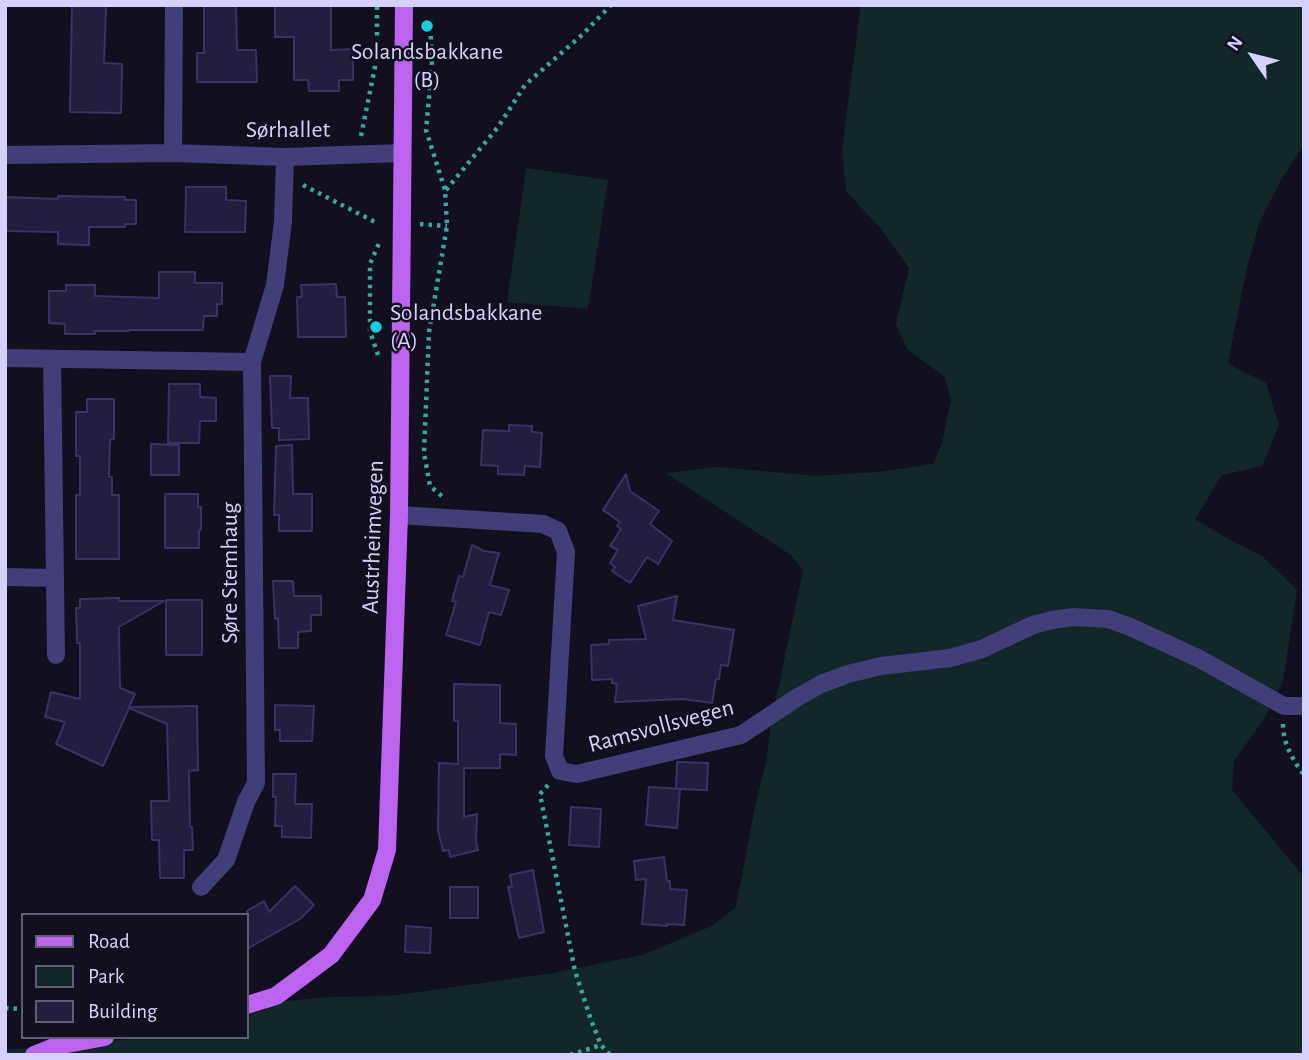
<!DOCTYPE html>
<meta charset="utf-8">
<style>
body{margin:0}
#map{position:relative;width:1309px;height:1060px;overflow:hidden;background:#120f1f;font-family:"Alegreya Sans",sans-serif}
canvas{display:block}
.frame{position:absolute;inset:0;border:7px solid #d6d1fa;pointer-events:none}
.legend{position:absolute;left:21px;top:913px;width:228px;height:126px;box-sizing:border-box;background:#120f1f;border:2px solid #605d77;margin:0;padding:9px 12px;list-style:none;font-size:21px;color:#d6d1fa}
.legend li{display:flex;align-items:center;gap:14px;height:35px}
.legend b{width:35px;border:2px solid #605d77}
.north{position:absolute;left:1218px;top:21px;width:70px;height:70px;-webkit-text-stroke:5px #120f1f;paint-order:stroke;rotate:305deg;font-size:19px;font-weight:700;line-height:28px;text-align:center;color:#d6d1fa}
.north::after{content:'';display:block;margin:auto;width:24px;height:32px;background:#d6d1fa;clip-path:polygon(50% 0,100% 100%,50% 72%,0 100%)}
</style>
<div id="map">
<canvas width="1309" height="1060"></canvas>
<div class="frame"></div>
<ul class="legend">
<li><b style="height:9px;background:#bc63ef"></b>Road</li>
<li><b style="height:19px;background:#122828"></b>Park</li>
<li><b style="height:19px;background:#241d3e"></b>Building</li>
</ul>
<div class="north">N</div>
</div>
<script>
const ctx = document.querySelector('canvas').getContext('2d');
ctx.lineJoin = 'round';
function fillPath(path, color) {
  ctx.fillStyle = color;
  ctx.fill(path, 'evenodd');
}
function stroke(path, color, width, dash) {
  ctx.strokeStyle = color;
  ctx.lineWidth = width;
  ctx.lineCap = dash ? 'butt' : 'round';
  ctx.setLineDash(dash || []);
  ctx.stroke(path);
}
function write(font, color, halo, rows, align = 'center') {
  ctx.font = font + ' "Alegreya Sans",sans-serif';
  ctx.lineWidth = 5;
  ctx.setLineDash([]);
  ctx.textBaseline = 'middle';
  ctx.strokeStyle = halo;
  ctx.fillStyle = color;
  for (const [text, x, y, turn = 0] of rows) {
    ctx.save();
    ctx.translate(x, y);
    ctx.rotate((+turn || 0) * Math.PI / 180);
    ctx.textAlign = isNaN(turn) ? turn : align;
    if (halo) ctx.strokeText(text, 0, 0);
    ctx.fillText(text, 0, 0);
    ctx.restore();
  }
}
fillPath(new Path2D(`
 M861,5H1304V144L1280,182L1260,221L1246,271L1228,363L1237,369L1266,383L1279,425L1262,466L1222,475L1195,519L1223,536L1262,556L1297,590L1283,681L1264,719L1234,761L1232,790L1304,877V1055H5V1050L154,1037H247V1016L266,1009L275,1002L329,997L390,996L553,973L642,955L712,926L736,907L755,807L766,762L772,718L803,571L791,555L666,473L718,467L815,476L878,472L933,464L942,443L951,401L945,377L907,349L896,324L909,268L882,230L846,191L842,149Z
 M526,168L608,180L588,309L507,302Z`), '#122828');
const building = new Path2D(`
 M72,5H106L104,63L122,64L121,113L70,112Z
 M204,5H236L237,50H256L257,82H197V53H204Z
 M275,5H331V50L353,49V80H339V91H309L308,80H294V37H275Z
 M186,187H226V200L246,201L245,232H185Z
 M58,196L125,197V200H136V224H125V227H89V245L58,244V232L5,231V197L58,199Z
 M159,272H195V283H222V304H217V316H204L203,330H129V331H95V334H65V324L49,323V291H66V285H95V296L159,298Z
 M336,284L337,297H345L346,337H298L297,297H302L301,285Z
 M270,376H291L290,398H308L309,439L279,440V428H272Z
 M169,384H200V397L216,398V421H200L199,443H168Z
 M87,399H114V439L110,440L109,477H112V495H119V559H76V495H80V456H76V412H87Z
 M509,425L532,426V432L542,433L540,467L525,466L524,475L498,474V466L481,465L483,430L509,431Z
 M151,444L179,445V475H151Z
 M292,445L293,494H312V531H279V515H274L276,446Z
 M626,474L630,491L659,511L650,524L672,541L658,564L647,557L630,583L612,571L615,567L610,563L618,550L610,546L621,529L617,526L620,522L603,510Z
 M165,494H198V507H201V530H199V548H165Z
 M472,545L484,551L499,553L490,585L509,590L501,615L489,612L480,645L446,635L456,602L452,601L459,576L463,577Z
 M273,581H293L294,596H321V615H311V631L298,632V648H279L278,618L275,619Z
 M677,596L673,620L734,630L728,666L721,665L719,679H716L712,703L683,699L615,702L617,684L612,683V679L592,680L591,645L609,644V640L646,639L638,606Z
 M119,598V601H164L119,627L120,688L135,694L129,707L197,706L198,770L189,771L190,827H192L193,850H184V878H160L159,840H152L151,801H169L167,724L129,708L103,766L56,744L65,722L45,717L51,692L80,699V643H77L76,608H80V599Z
 M166,600H202V655H166Z
 M454,684L500,685V723L516,724V755L500,754V768H464V817L477,814L476,842L478,850L450,857L449,850L443,851L438,830L439,763L458,764V721H454Z
 M275,705L314,706L312,741H280V730H275Z
 M677,762L708,763L707,790L676,789Z
 M273,774H296L295,804H312L311,838L282,837V826H275L276,797H273Z
 M649,787L680,789L677,828L646,825Z
 M571,807L601,809L599,847L569,845Z
 M664,857L667,881H670V889L687,890L684,925L667,924V926L642,924L646,879L636,880L634,861Z
 M533,870L544,932L519,938L508,887H512L510,875Z
 M295,886L314,905L300,919L247,949V911L264,901L269,912Z
 M450,887H478V918H450Z
 M406,926L431,928L430,953L405,952Z`);
fillPath(building, '#241d3e');
stroke(building, '#3c3167', 2);
stroke(new Path2D(`
 M430,19L432,66L426,130L445,190L447,226L429,332L424,453L430,486L444,498
 M361,136L377,57V5
 M303,185L375,222
 M446,190L498,127L525,85L583,34L611,5
 M420,224L447,226
 M378,355L370,331V264L380,241
 M1283,724C1283,744 1293,760 1304,775
 M548,785L540,794L575,971L591,1020L601,1045L610,1055
 M5,1008L23,1009
 M570,1055L601,1045`), '#3aa6a0', 4.5, [3.5, 5]);
stroke(new Path2D(`
 M173,153L174,5
 M5,155L173,153L285,157L402,153
 M5,358L252,362
 M52,359L56,655
 M399,515L543,524L558,531L566,552L554,756L560,771L577,774L741,735L798,697L821,684L848,674L881,666L950,658L982,649L1033,625L1052,620L1073,617L1108,619L1128,626L1198,658L1284,706H1304
 M5,577L55,578
 M201,887L226,860L246,802L256,783L252,362L275,285L283,222L285,157`), '#413e79', 18);
stroke(new Path2D(`
 M247,1005L276,996L331,955L372,900L387,850L399,515L404,5
 M34,1055L56,1046L105,1037`), '#bc63ef', 18);
for (const [x, y, r, color] of [
 [427,26,7,"#17cbe1"],
 [376,327,7,"#17cbe1"]
]) {
  const dot = new Path2D();
  dot.arc(x, y, r, 0, 2 * Math.PI);
  ctx.fillStyle = color;
  ctx.fill(dot);
  stroke(dot, '#120f1f', 2.5);
}
write('24px', '#d6d1fa', '#120f1f', [
 ["Solandsbakkane",427,52],
 ["(B)",427,80],
 ["Solandsbakkane",390,313,"left"],
 ["(A)",390,341,"left"]
]);
write('24px', '#d6d1fa', '#120f1f', [
 ["Sørhallet",288,130],
 ["Austrheimvegen",373,537,-88],
 ["Søre Stemhaug",230,573,-90],
 ["Ramsvollsvegen",661,726,-15]
]);
</script>
